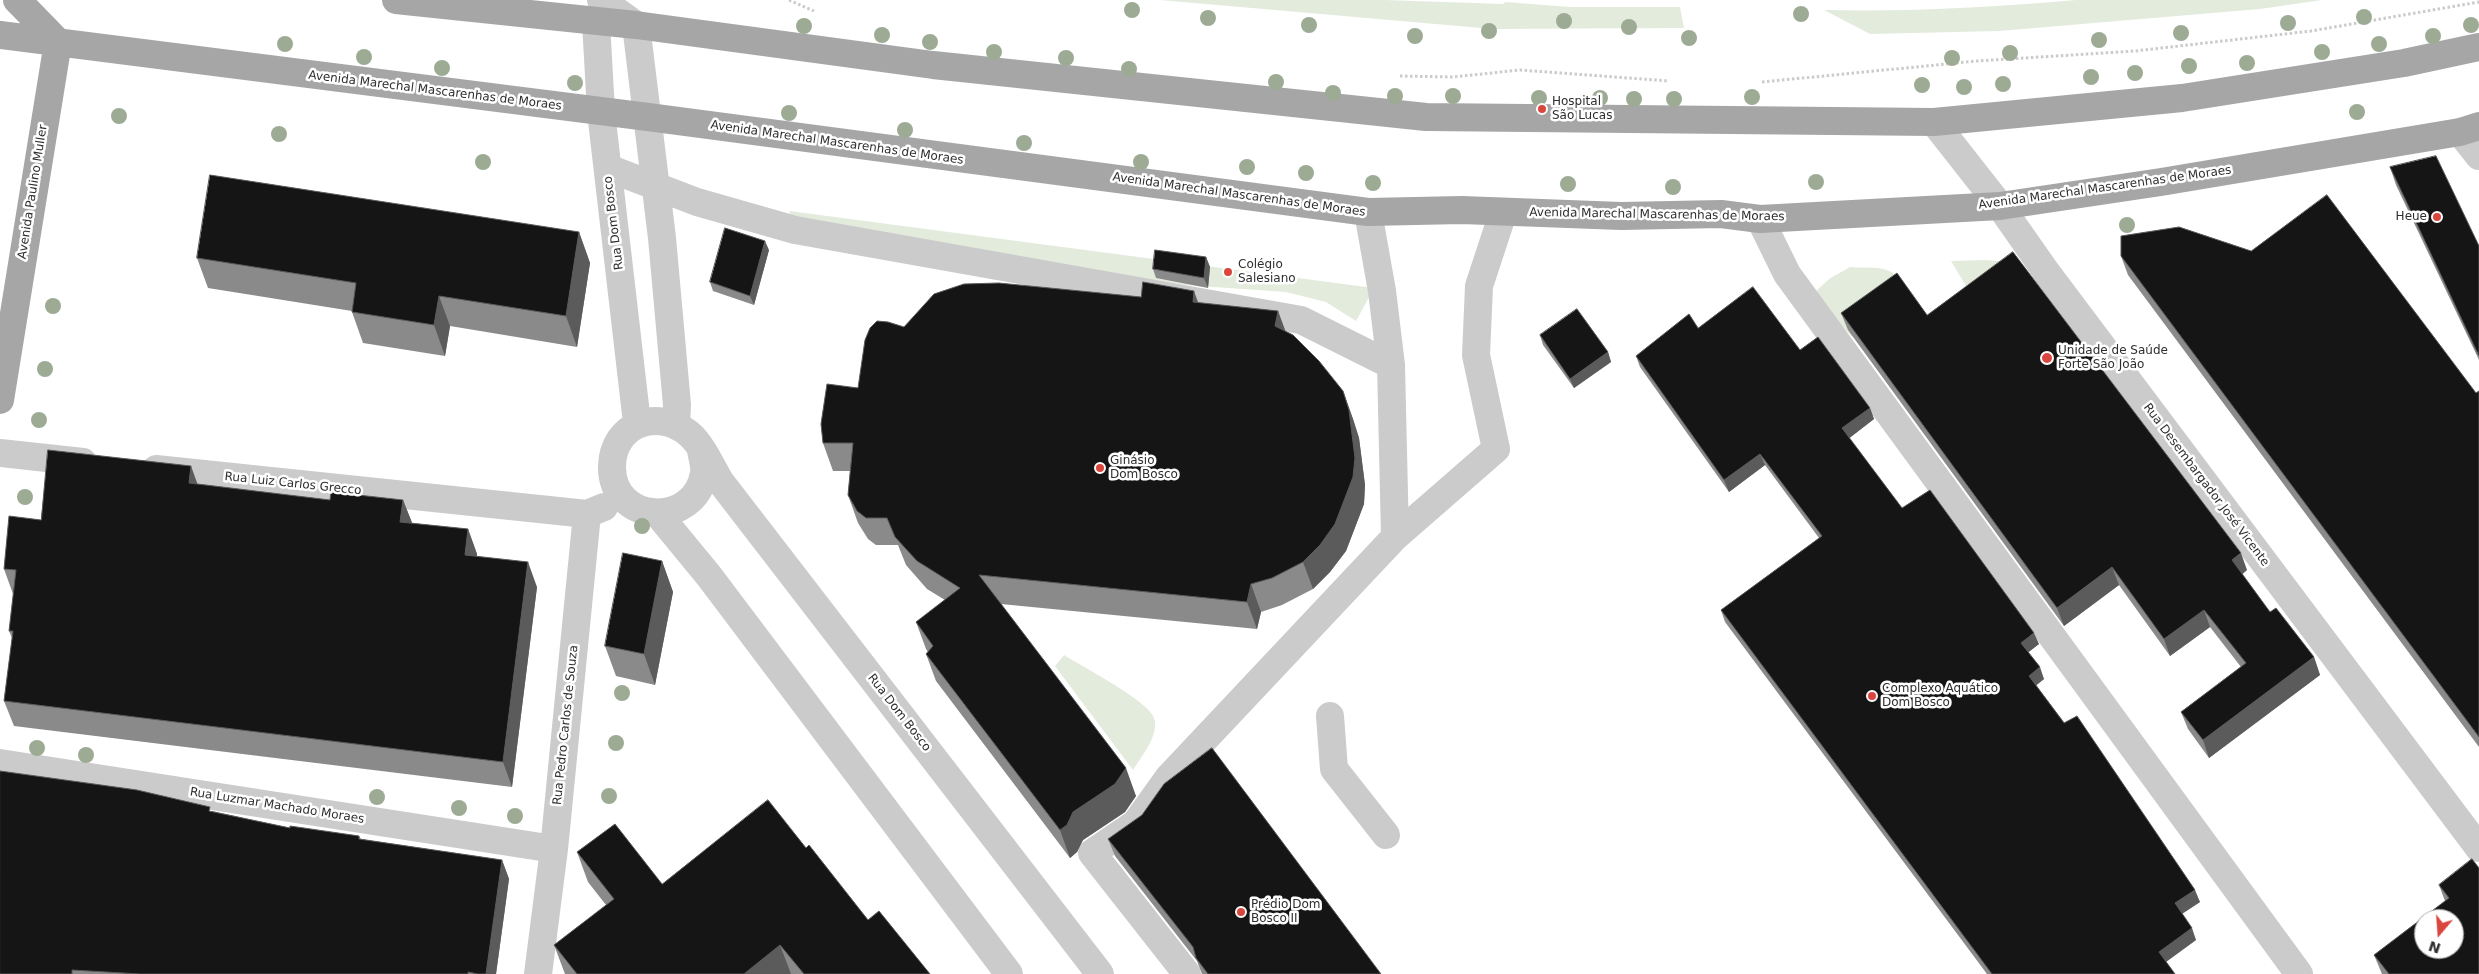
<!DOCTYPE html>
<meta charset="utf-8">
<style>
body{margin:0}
#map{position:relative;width:2479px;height:974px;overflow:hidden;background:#fff;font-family:"DejaVu Sans",sans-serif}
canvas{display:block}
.north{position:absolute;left:2414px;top:909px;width:50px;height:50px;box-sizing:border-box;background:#fff;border:1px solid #ababab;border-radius:50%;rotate:198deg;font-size:14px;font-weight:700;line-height:20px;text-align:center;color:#2e2e2e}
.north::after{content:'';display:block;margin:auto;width:18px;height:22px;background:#d9463d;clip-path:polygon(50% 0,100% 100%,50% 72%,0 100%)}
</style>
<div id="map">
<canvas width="2479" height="974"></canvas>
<div class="north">N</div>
</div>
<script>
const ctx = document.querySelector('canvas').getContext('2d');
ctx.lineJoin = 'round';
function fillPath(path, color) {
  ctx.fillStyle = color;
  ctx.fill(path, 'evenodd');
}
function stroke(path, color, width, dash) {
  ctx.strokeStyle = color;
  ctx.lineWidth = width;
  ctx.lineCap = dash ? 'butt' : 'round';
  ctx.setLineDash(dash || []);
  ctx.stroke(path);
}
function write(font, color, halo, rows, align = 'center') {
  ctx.font = font + ' "DejaVu Sans",sans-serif';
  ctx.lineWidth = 5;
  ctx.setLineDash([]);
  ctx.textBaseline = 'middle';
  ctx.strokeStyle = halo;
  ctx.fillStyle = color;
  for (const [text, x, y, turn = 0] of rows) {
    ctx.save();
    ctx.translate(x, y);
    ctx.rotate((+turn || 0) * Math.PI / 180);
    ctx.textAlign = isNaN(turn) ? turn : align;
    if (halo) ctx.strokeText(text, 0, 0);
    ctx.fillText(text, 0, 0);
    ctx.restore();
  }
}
fillPath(new Path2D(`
 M1160,0H1385L1503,4L1505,2L1570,7H1680L1684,28L1493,29Z
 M2076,0H2322L2260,9L1999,31L1870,34L1824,10C1909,12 1992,7 2076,0Z
 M789,211L1374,288L1356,321L1326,302L1286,292L1185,285L1102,273L792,219Z
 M1985,260L1999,261L2017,266L1975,301L1951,261Z
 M1850,267C1867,269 1883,264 1897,276L1992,414L1851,336L1813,294L1829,279Z
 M1064,655C1081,666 1149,701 1154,718C1160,735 1141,757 1133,770L1055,666Z`), '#e3ebdd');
stroke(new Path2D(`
 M789,0L814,11
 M1400,76L1453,77L1520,70L1669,81
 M1762,82L1977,61L2135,51L2311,31L2479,2`), '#cbcbcb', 3, [2.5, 2.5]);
stroke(new Path2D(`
 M601,0L636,25L662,238L677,405L676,425
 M596,22L601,112L637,423
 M1934,122L2000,206L2047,273L2479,848
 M2460,132L2479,156
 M608,168L697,202L795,230L1301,320L1391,365
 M1368,212L1382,291L1391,365L1395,537
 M1760,219L1787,274L2299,974
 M701,450C702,457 705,466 704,473C695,529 611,524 612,466C613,424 657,408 688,433C702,444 711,466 720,481L1100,974
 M0,453L83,462
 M156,469L587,514
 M658,514L709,576L1009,974
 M1330,716L1334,769L1386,835
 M0,763L554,849
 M538,974L554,849L587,514L604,507
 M1187,974L1092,853L1136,823L1169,777L1395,537L1496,449L1476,355L1479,286L1503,213`), '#cbcbcb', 28);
stroke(new Path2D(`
 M17,0L58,42
 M396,0L636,25L933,65L1426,117L1934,122L2182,98L2404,63L2479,47
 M0,35L648,117L1368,212L1462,210L1621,216L1721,214L1760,219L2000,206L2161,182L2460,132L2479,126
 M0,400L58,42`), '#a6a6a6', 28);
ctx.fillStyle = '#9dab95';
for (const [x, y] of [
 [1132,10],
 [1801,14],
 [2364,17],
 [1208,18],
 [1564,21],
 [2288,23],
 [1309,25],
 [2471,25],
 [804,26],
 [1629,27],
 [1489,31],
 [2181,33],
 [882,35],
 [1415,36],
 [2433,36],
 [1689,38],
 [2099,40],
 [930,42],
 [285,44],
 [2379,44],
 [994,52],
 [2322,52],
 [2010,53],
 [364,57],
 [1066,58],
 [1952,58],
 [2247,63],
 [2189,66],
 [442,68],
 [1129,69],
 [2135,73],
 [2091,77],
 [1276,82],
 [575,83],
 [2003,84],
 [1922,85],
 [1964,87],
 [1333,93],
 [1395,96],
 [1453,96],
 [1752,97],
 [1539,98],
 [1600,98],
 [1634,99],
 [1674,99],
 [2357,112],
 [789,113],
 [119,116],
 [905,130],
 [279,134],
 [1024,143],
 [483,162],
 [1141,162],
 [1247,167],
 [1306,173],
 [1816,182],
 [1373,183],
 [1568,184],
 [1673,187],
 [2127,225],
 [53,306],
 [45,369],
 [39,420],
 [25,497],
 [642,526],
 [622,693],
 [616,743],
 [37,748],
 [86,755],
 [609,796],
 [377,797],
 [459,808],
 [515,816]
]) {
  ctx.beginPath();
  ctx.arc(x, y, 8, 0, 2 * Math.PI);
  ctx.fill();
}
fillPath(new Path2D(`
 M2390,167L2479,246V360L2396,185Z
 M579,232L590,263L577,347L450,326L445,356L363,343L352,312V311L208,288L197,258Z
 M769,250L754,305L713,291L710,282Z
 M2121,256L2476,393L2479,391V747L2128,275Z
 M1206,257L1210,267L1208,288L1156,278L1153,269Z
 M1199,303L1278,311L1285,331L1343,391L1353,419L1359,438L1365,485L1364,504L1346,551L1330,572L1313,589L1282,605L1261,612L1257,629L1001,604L1136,796L1125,812L1083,840L1077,852L1070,858L936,681L926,654L928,652L926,649L916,622L945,600L927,589L906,565L898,545H876L868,539L858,523L848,495L850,471H833L823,443L858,388L904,327Z
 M1841,313L1927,315L2247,570L2242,574L2270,612L2314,657L2320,675L2209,758L2188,729L2181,712L2241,667L2210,627L2170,656L2119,585L2064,626L1848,330Z
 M1698,328L1800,350L1870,408L1874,419L1849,438L1902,508L2039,644L2028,652L2044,679L2036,685L2200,902L2182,914L2196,940L2166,962L2175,974H1987L1725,622L1721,610L1819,538L1765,465L1729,492L1640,367L1636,356Z
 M1540,335L1608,352L1611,362L1574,388L1543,345Z
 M198,484L330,500H403L412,523L468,529L477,554V556L537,587L512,787L14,726L4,701L12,638L9,631L14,594H13L4,569Z
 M662,561L673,592L655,685L616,676L605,646Z
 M212,811L290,828L359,836L361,839L502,860L509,879L496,974H0Z
 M1108,839L1381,974H1202L1197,961L1115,856Z
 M806,848L868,920L930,974H565L554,945L606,905L588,882L577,852L662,884Z
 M2479,868V974H2382L2374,955L2445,901L2439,885Z`), '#8a8a8a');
fillPath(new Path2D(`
 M579,232L590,263L577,347L566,316Z
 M765,241L769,250L754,305L750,296Z
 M1206,257L1210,267L1208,288L1204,278Z
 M1194,291L1204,319L1193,302Z
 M439,296L450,326L445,356L434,325Z
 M1278,311L1288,338L1275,326Z
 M1608,352L1611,362L1574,388L1570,379Z
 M1343,391L1353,419L1359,438L1365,485L1364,504L1346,551L1330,572L1313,589L1303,562Z
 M1870,408L1874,419L1847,440L1842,428Z
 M1760,454L1765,465L1729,492L1724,480Z
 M191,466L200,491L189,483Z
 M403,500L413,525L400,522Z
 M468,529L477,554L474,580L465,555Z
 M2241,553L2247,570L2238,578L2232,560Z
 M662,561L673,592L655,685L644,654Z
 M528,562L537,587L512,787L503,762Z
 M2112,567L2119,585L2064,626L2057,608Z
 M1251,584L1261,612L1257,629L1247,602Z
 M2204,610L2210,627L2170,656L2164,639Z
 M2034,633L2039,644L2025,655L2021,643Z
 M2314,657L2320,675L2209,758L2203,740Z
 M2040,667L2044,679L2033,688L2029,676Z
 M1126,768L1136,796L1125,812L1083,840L1077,852L1070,858L1060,830L1073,812Z
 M502,860L509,879L496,974H486Z
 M2195,890L2200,902L2180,915L2175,903Z
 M2192,928L2196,940L2163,964L2159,952Z
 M780,945L791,974H744Z`), '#5b5b5b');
const building = new Path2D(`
 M2436,156L2479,246V356L2390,167Z
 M210,175L579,232L566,316L439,296L434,325L352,312L356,283L197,258Z
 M2327,195L2476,393L2479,391V737L2121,256V236L2179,227L2251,251Z
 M725,228L765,241L750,296L710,282Z
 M1155,250L1206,257L1204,278L1153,269Z
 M2013,252L2241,553L2232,560L2270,612L2276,608L2314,657L2203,740L2181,712L2246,663L2204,610L2164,639L2112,567L2057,608L1841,313L1897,273L1927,315Z
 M1143,282L1194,291L1193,302L1278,311L1275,326L1293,335L1319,361L1343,391L1349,410L1355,458L1353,477L1335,524L1320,545L1303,562L1272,578L1251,584L1247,602L979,575L1126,768L1115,784L1073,812L1067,825L1060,830L926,654L933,646L916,622L960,588L917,561L895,537L887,518H866L857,511L848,495L853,443H823L821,424L827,384L858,388L865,340L870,328L877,321L888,322L904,327L934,294L964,284L999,283L1141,297Z
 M1753,287L1800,350L1818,337L1870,408L1842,428L1902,508L1930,490L2034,633L2021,643L2040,667L2029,676L2064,723L2077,716L2195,890L2175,903L2192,928L2159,952L2175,974H1992L1721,610L1822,536L1760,454L1724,480L1636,356L1689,314L1698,328Z
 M1577,309L1608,352L1570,379L1540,335Z
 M48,450L191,466L189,483L330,500L331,492L403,500L400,522L468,529L465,555L528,562L503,762L4,701L13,631H9L16,570L4,569L9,516L41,520Z
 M623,553L662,561L644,654L605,646Z
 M1212,748L1381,974H1208L1196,958L1193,947L1108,839L1142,815L1164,784Z
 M0,771L137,790L210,807L209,811L290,828V826L359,836V839L502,860L486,974H478L468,972V974H140L72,970V974H0Z
 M768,800L806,848L809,845L868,920L879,911L930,974H804L780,945L744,974H577L554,945L614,899L577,852L615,824L662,884Z
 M2472,859L2479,868V974H2389L2374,955L2449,898L2439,885ZM2424,919H2454V949H2424Z`);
fillPath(building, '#151515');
stroke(building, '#5b5b5b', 1);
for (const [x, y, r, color] of [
 [1542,109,5,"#d9463d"],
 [2437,217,5,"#d9463d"],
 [1228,272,5,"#d9463d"],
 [2047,358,6,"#d9463d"],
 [1100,468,5,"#d9463d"],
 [1872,696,5,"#d9463d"],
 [1241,912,5,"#d9463d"]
]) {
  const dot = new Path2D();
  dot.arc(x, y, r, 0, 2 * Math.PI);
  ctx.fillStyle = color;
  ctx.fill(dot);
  stroke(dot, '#fff', 2);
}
write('12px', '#2e2e2e', '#fff', [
 ["Avenida Marechal Mascarenhas de Moraes",435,91,7],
 ["Avenida Marechal Mascarenhas de Moraes",837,143,8],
 ["Avenida Marechal Mascarenhas de Moraes",2105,188,-8],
 ["Avenida Paulino Muller",33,192,-81],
 ["Avenida Marechal Mascarenhas de Moraes",1239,195,8],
 ["Avenida Marechal Mascarenhas de Moraes",1657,215,1],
 ["Rua Dom Bosco",614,223,-97],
 ["Rua Luiz Carlos Grecco",293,484,6],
 ["Rua Desembargador José Vicente",2206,485,53],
 ["Rua Dom Bosco",899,713,52],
 ["Rua Pedro Carlos de Souza",566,725,-84],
 ["Rua Luzmar Machado Moraes",277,806,9]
]);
write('12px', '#2e2e2e', '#fff', [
 ["Hospital",1552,102],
 ["São Lucas",1552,116],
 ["Heue",2427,217,"right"],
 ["Colégio",1238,265],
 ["Salesiano",1238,279],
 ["Unidade de Saúde",2058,351],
 ["Forte São João",2058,365],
 ["Ginásio",1110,461],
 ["Dom Bosco",1110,475],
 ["Complexo Aquático",1882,689],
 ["Dom Bosco",1882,703],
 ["Prédio Dom",1251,905],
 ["Bosco II",1251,919]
], 'left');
</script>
